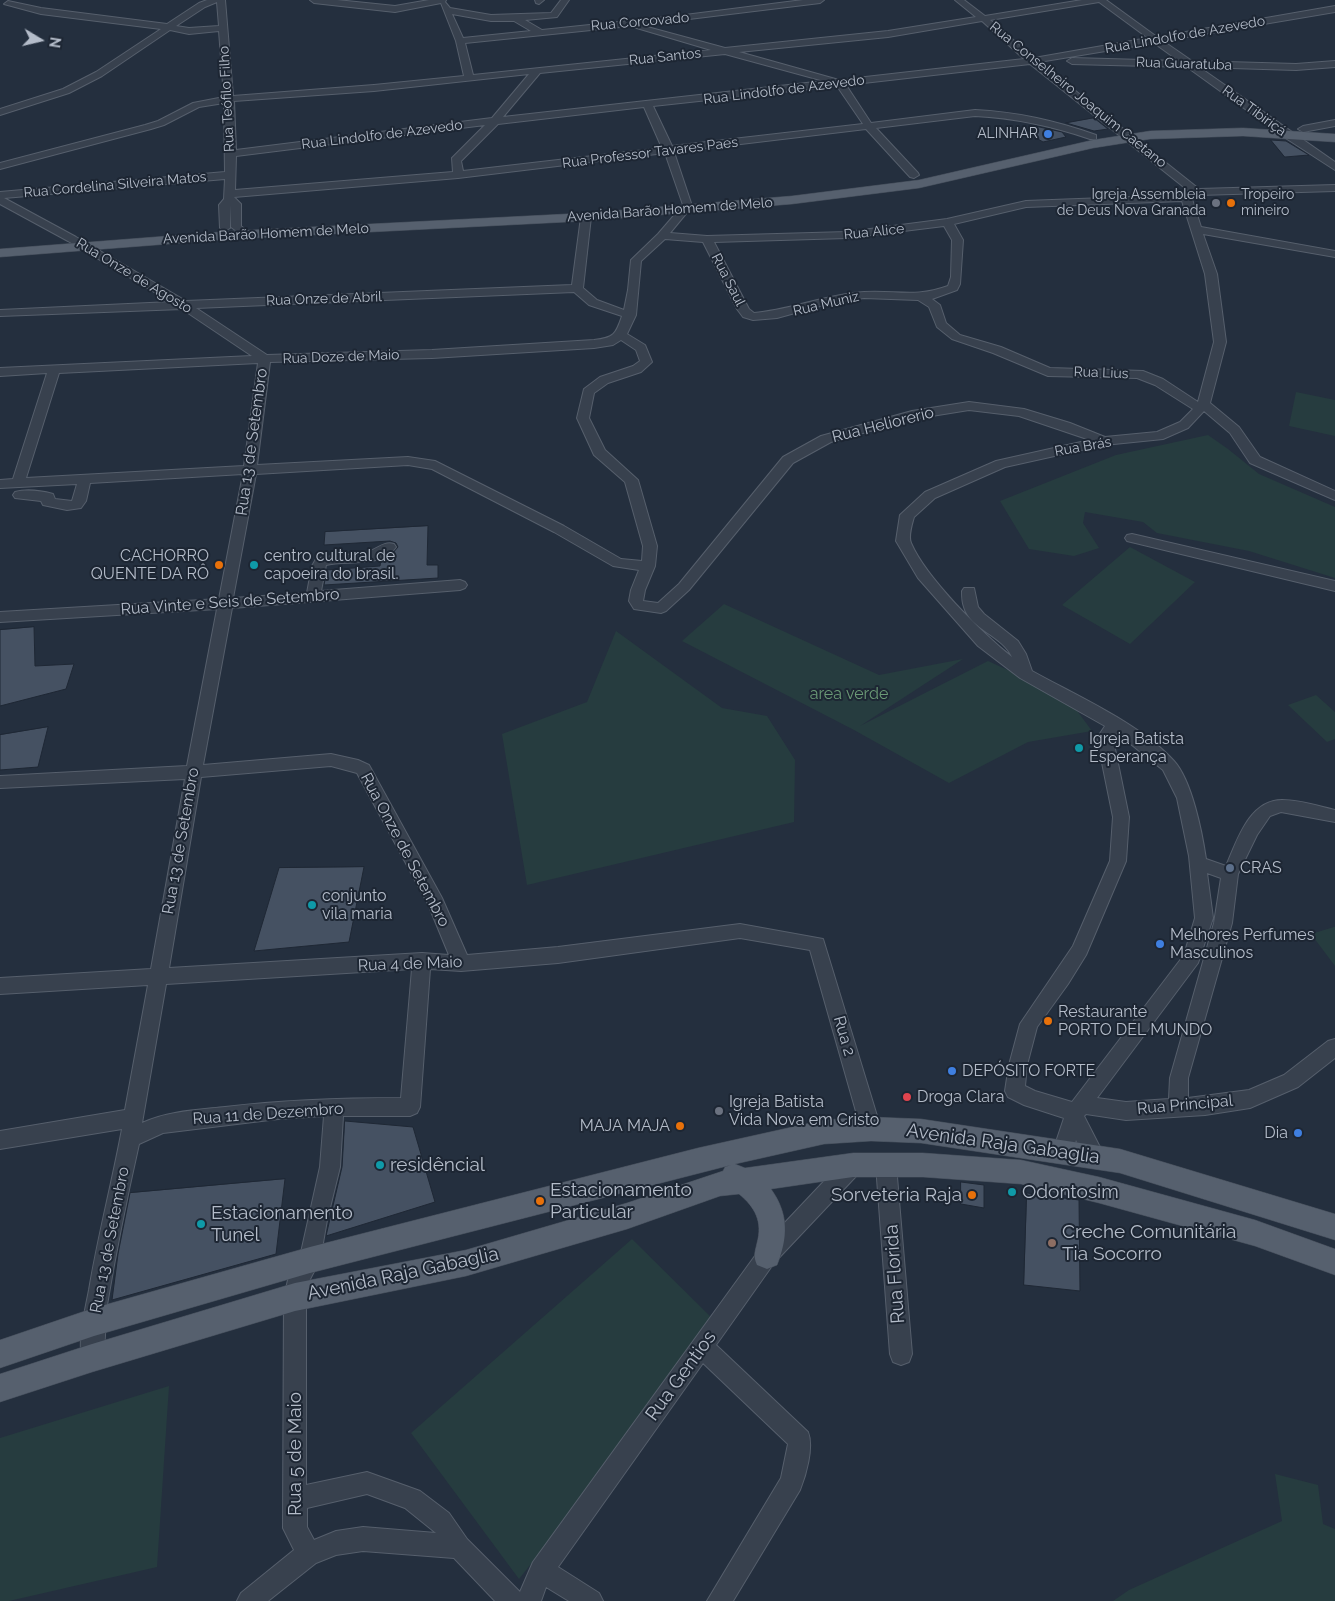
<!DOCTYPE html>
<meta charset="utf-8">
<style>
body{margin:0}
#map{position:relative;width:1335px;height:1601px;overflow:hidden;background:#242f3e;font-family:Raleway,sans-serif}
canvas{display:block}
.north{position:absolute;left:15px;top:15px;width:50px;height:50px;-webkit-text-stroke:4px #1d2633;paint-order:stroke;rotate:99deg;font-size:14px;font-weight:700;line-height:20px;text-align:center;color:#b4bcc9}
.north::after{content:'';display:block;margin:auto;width:18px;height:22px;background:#b4bcc9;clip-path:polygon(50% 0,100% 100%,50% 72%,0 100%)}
</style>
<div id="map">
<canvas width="1335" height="1601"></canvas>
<div class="north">N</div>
</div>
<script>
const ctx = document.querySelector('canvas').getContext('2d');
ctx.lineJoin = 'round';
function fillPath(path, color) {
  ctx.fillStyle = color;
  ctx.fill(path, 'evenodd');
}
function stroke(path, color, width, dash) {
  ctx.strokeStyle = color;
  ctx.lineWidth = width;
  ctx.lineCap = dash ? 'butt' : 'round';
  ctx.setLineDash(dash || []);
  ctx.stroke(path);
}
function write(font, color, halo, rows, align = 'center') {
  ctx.font = font + ' Raleway,sans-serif';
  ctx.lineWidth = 4;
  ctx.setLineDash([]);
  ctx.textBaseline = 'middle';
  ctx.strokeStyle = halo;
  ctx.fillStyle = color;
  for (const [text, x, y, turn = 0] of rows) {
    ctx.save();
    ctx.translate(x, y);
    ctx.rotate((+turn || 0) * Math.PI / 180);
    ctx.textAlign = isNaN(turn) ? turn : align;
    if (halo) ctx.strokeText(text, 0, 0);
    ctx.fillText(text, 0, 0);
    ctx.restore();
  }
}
fillPath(new Path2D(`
 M1296,392L1335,400V436L1289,426Z
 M1208,435L1228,449L1259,474L1335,507V578L1249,551L1157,533L1143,522L1085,512L1083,523L1099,548L1074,556L1029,549L1000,501L1116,455Z
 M1130,547L1195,582L1130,644L1062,605Z
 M724,604L879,675L963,659L860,726L988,661L1067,697L1092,731L1028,742L949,783L854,730L682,641Z
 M616,631L722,708L767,716L795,760L794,822L527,885L502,734L587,702Z
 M1316,695L1335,712V739L1327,742L1288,705Z
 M1334,927H1335V966L1311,934Z
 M632,1239L720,1326L519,1579L411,1433Z
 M169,1386L157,1567L9,1601H0V1438Z
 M1275,1474L1318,1485L1323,1524L1335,1529V1601H1113L1129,1590L1282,1521Z`), '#263c3f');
const building = new Path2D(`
 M1094,118L1108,129L1094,131L1066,123Z
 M1035,126L1062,132L1066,137L1043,142L1033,136Z
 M1271,140L1286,141L1309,155L1285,157Z
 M428,526L427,565H438V578L324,585L327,570L380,566L381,560L391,555L398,547L396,543L390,541L324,545L325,532Z
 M34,627L35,666L74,664L66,689L0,706V630Z
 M48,727L38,767L0,770V735Z
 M364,867L349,942L254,951L279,868Z
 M345,1121L413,1127L435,1202L326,1236L342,1167Z
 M285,1179L276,1254L112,1300L118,1254L130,1193Z
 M961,1182L984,1185V1208L961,1204Z
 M1027,1193L1079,1200L1080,1291L1024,1285Z`);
fillPath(building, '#455162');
stroke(building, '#1f2835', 1);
const minor = new Path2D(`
 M207,0H225L233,96L374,85L464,76L456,41L441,3L395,12L314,3L310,0H337L395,6L429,0H446L445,2L450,8L491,15L551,13L561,0H569L557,17L525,20L542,30L685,15L803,0H824L820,3L640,25L725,48L888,31L976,17L955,0H964L985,16L1082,0H1106L1157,37L1335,6V12L1163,41L1192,61L1296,64L1335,61V67L1296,70L1199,67L1335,162V170L1284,137L1187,67L1072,64L1067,61L1072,58L1179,61L1154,43L1039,62L1199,189L1335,185V191L1199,195L1192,199L1201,227L1335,251V257L1203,234L1217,274L1226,342L1210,403L1239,427L1260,457L1335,491V500L1250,463L1230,433L1204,411L1188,428L1163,439L1104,445L1005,467L935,498L914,517C912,524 908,536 911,543C926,578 982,633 1012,657C1003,636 970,629 964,607C962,602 962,596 962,591L964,588H974L978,607L984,614L1018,641L1026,654L1032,671C1075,695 1141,724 1174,761C1192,781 1202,832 1206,859L1226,866C1237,841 1249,800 1282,800C1299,800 1318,806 1335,810V822L1281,812L1270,816L1257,835L1238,874L1232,923L1188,1078V1098L1249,1090L1284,1075L1328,1041L1335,1039V1058L1298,1087L1250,1108L1205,1115L1126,1120L1086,1114L1084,1116L1105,1157L1102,1164L1095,1166L1088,1164L1076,1140L1070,1158L1063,1160L1056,1158L1053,1151L1064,1118L1024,1105L1008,1097L1005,1091L1009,1065L1020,1024L1073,946L1110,861L1113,817L1097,738L1105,726L1020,678L978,646L918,578L896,541L900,515L925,492L996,461L1090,440L1019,416L969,410L913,419L831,442L793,463L689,590L666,611L661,613L634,609L629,601L631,590L639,570L613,566L554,532L432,469L408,465L256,474L233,598L307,593L312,566L316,559C334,554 352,556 368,552C377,549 384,541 394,544L396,547C382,568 347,560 326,565L321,591L460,580L465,582L467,585L465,588L460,590L232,608L203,765L331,754L358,760L369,765L442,898L467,955L558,947L740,924L823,939L881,1129L878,1135L871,1138L864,1135L861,1129L810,950L740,938L558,963L461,971L430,969L420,1107L417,1113L410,1116H343L340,1167L327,1220L320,1260L308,1283L306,1297V1485L367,1472L420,1491L449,1513L467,1539L520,1592L533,1562L760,1249L846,1158L853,1156L860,1158L863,1165L860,1172L774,1263L716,1345L808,1432C814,1447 806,1475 800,1490L733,1601H707L781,1478L788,1444L703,1363L558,1567L599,1593L603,1601H569L546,1587L541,1601H495L454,1558L363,1551L336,1555L316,1563L268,1601H237L241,1593L294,1550L283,1528L284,1297L288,1280L300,1257L320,1167L324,1116L278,1119L163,1133L139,1144C127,1197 116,1251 107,1305C104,1325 107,1348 100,1366L92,1369L84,1366C76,1346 85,1311 89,1290C98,1236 112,1183 122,1129L0,1149V1131L125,1110L148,985L0,994V978L151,969L185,779L0,788V776L187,766L217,609L0,622V612L219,599L243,474L90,483L86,501L81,508L67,510L43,505L41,501L15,498L13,495L15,492C26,489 42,491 53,494L55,499L72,501L77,484L0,488V480L13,479L47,373L0,376V368L252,356L182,309L0,316V310L171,302L68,241L0,204V192L225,172L224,103L199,107L164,125L151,129L0,169V163L145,125L158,121L193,103L224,97L219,31L189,34L170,30L102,76L69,93L0,115V109L63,89L96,72L161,29L41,14L4,4L8,1L41,8L167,24L199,3ZM217,2L219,26L189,28L176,26L205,7ZM1099,2L1148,38L1034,58L990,20ZM452,14L491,21H514L531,31L463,38ZM982,21L1024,59L839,80L739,52L888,37ZM630,26L711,50L473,75L465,43ZM725,54L824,81L503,117L540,73ZM1030,64L1190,192L1184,195L1026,201L947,219L847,232L707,236L670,233L689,210L690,208L688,206L691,203L674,152L866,129L910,177L914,178L919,175L918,173L876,128L975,116C1015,118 1052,126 1090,139H1096V135C1057,121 1017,112 975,110L871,123L846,85ZM529,74L492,118L236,150L234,101L374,91ZM837,86L863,124L672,146L653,106ZM644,107L662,148L463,171L461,161L498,124ZM485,125L452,158L453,172L235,190L236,156ZM665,153L683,205L658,234L631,260L628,290L624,310L597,300L583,288L591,217L586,214L581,217L572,285L186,301L76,237L4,198L225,179L224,199L219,205L220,228L225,231L230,228V205L231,227L246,238L251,235L241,226V204L234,197L458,178ZM1182,201L1205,274L1214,342L1198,402L1163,379L1143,371L1050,368L1001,347L960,335L946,323L940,305L932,299L957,290L960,284L963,240L954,224L1026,207ZM944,226L952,240L951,277L948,286C915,298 897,290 864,292C826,294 791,310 754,313L749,309L714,242L847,238ZM665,239L703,242L737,309L743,317L753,320L777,318L831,303L864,298L918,300L929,307L937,327L952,339L993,353L1048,376L1137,378L1155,385L1193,409L1180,422L1157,432L1105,437L1070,423L1024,409L969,402L912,411L821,436L783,457L679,584L658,603L643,601L645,590L655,566L657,546L638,480L605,450L589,418L594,393L608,383L641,372L652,362L645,345L627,334L636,315L641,261ZM574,292L589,305L622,316C616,334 614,338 594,340L432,350L267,355L196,308ZM621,340L636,350L640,361L633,366L600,377L584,389L577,418L594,455L625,482L643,546L642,561L621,559L564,526L435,461L408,457L257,465L270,362L432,358L594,348L613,345ZM258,363L244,466L26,478L59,373ZM1117,733L1163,770L1177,798L1189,856L1195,918L1184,955L1072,1102L1035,1091L1025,1086L1027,1065L1037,1027L1068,984L1086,955L1126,861L1129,817L1113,739ZM331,766L357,773L428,904L449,955L422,953L169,968L201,777ZM1207,873L1221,878L1214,923L1170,1078L1169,1099L1126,1102L1097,1098L1198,963L1213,918ZM412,969L401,1098C342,1098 284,1100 225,1107C197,1110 168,1111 142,1123L166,984ZM367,1494L405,1508L436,1533L363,1527L336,1531L314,1540L307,1527V1508Z
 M535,0H544L539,4L536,3Z
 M1335,120V126L1303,132L1298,129L1303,126Z
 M1132,534L1335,581V591L1127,541L1125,538L1127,535Z
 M886,1156L893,1158L896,1165L912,1354L909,1362L901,1365L893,1362L890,1354L876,1165L879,1158Z`);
const major = new Path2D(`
 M1243,128L1335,134V142L1243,136L1150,139L1093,148L919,188L792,204L586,221L233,239L0,257V249L233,231L586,213L792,196L919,180L1093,140L1150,131Z
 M871,1117L921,1119L1120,1149L1335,1214V1240L1120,1173L921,1143L871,1141L824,1144L735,1164L745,1168L853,1153H923L1021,1160L1099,1177L1255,1220L1335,1249V1275L1255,1246L1099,1203L1021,1184L923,1177H853L771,1189C789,1214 788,1238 777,1265L767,1269L757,1265C753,1256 755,1252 757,1243C763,1222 755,1207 739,1194L720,1196L627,1229L466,1276L295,1311L92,1372L0,1402V1374L92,1344L295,1283L466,1250L627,1203L723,1171L725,1167L731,1165L310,1273L94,1336L0,1368V1340L94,1308L310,1247L698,1148L824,1120Z`);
stroke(minor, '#565f6c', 2);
stroke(major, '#414a57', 1);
fillPath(minor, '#38414e');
fillPath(major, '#56606e');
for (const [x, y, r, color] of [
 [1048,134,5,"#3f7fe0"],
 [1216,203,5,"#6b7280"],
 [1231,203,5,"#e8710a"],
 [219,565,5,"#e8710a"],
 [254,565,5,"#0f9aa8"],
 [1079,748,5,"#0f9aa8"],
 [1230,868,5,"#5c6f8a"],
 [312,905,5,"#0f9aa8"],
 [1160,944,5,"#3f7fe0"],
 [1048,1021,5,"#e8710a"],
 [952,1071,5,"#3f7fe0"],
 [907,1097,5,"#e0444e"],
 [719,1111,5,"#6b7280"],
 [680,1126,5,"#e8710a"],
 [1298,1133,5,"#3f7fe0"],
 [380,1165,5,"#0f9aa8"],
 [1012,1192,5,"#0f9aa8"],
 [972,1195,5,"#e8710a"],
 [540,1201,5,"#e8710a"],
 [201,1224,5,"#0f9aa8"],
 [1052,1243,5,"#8d6e63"]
]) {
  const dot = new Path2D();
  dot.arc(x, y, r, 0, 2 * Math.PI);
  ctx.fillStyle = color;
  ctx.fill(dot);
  stroke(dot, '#1d2633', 2);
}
write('14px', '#b4bcc9', '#1d2633', [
 ["Rua Corcovado",640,22,-5],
 ["Rua Lindolfo de Azevedo",1185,35,-10],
 ["Rua Santos",665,57,-6],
 ["Rua Guaratuba",1184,64,2],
 ["Rua Lindolfo de Azevedo",784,90,-7],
 ["Rua Conselheiro Joaquim Caetano",1078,95,39],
 ["Rua Teófilo Filho",227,99,-93],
 ["Rua Tibiriçá",1254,111,36],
 ["Rua Lindolfo de Azevedo",382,135,-7],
 ["Rua Professor Tavares Paes",650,153,-7],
 ["Rua Cordelina Silveira Matos",115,185,-5],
 ["Avenida Barão Homem de Melo",670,210,-4],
 ["Rua Alice",874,232,-6],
 ["Avenida Barão Homem de Melo",266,234,-3],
 ["Rua Onze de Agosto",134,276,31],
 ["Rua Saul",728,280,63],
 ["Rua Onze de Abril",324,299,-2],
 ["Rua Muniz",826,304,-13],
 ["Rua Doze de Maio",341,357,-2],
 ["Rua Lius",1101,373,2],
 ["Rua Brás",1083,447,-10]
]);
write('14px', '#b4bcc9', '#1d2633', [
 ["ALINHAR",1038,134],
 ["Igreja Assembleia",1206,195],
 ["de Deus Nova Granada",1206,211],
 ["Tropeiro",1241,195,"left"],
 ["mineiro",1241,211,"left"]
], 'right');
write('16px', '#b4bcc9', '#1d2633', [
 ["Rua Heliorerio",883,425,-14],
 ["Rua 13 de Setembro",252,442,-82],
 ["Rua Vinte e Seis de Setembro",230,602,-4],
 ["Rua 13 de Setembro",181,841,-80],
 ["Rua Onze de Setembro",405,850,62],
 ["Rua 4 de Maio",410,964,-2],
 ["Rua 2",844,1036,74],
 ["Rua Principal",1185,1105,-5],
 ["Rua 11 de Dezembro",268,1114,-4],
 ["Rua 13 de Setembro",110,1240,-79]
]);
write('16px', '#b4bcc9', '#1d2633', [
 ["CACHORRO",209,556,"right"],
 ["QUENTE DA RÔ",209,574,"right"],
 ["centro cultural de",264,556],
 ["capoeira do brasil.",264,574],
 ["Igreja Batista",1089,739],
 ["Esperança",1089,757],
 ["CRAS",1240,868],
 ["conjunto",322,896],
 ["vila maria",322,914],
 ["Melhores Perfumes",1170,935],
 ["Masculinos",1170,953],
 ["Restaurante",1058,1012],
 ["PORTO DEL MUNDO",1058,1030],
 ["DEPÓSITO FORTE",962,1071],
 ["Droga Clara",917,1097],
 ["Igreja Batista",729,1102],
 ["Vida Nova em Cristo",729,1120],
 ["MAJA MAJA",670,1126,"right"],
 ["Dia",1288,1133,"right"]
], 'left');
write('16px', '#6b9a76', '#1d2633', [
 ["area verde",849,694]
]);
write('19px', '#b4bcc9', '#1d2633', [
 ["Avenida Raja Gabaglia",1003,1144,8],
 ["Avenida Raja Gabaglia",403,1274,-12],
 ["Rua Florida",895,1274,-94],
 ["Rua Gentios",681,1376,-54],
 ["Rua 5 de Maio",295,1454,-90]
]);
write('19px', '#b4bcc9', '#1d2633', [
 ["residêncial",390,1165],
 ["Estacionamento",550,1190],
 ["Particular",550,1212],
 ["Odontosim",1022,1192],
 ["Sorveteria Raja",962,1195,"right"],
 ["Estacionamento",211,1213],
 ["Tunel",211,1235],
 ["Creche Comunitária",1062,1232],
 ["Tia Socorro",1062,1254]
], 'left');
</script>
